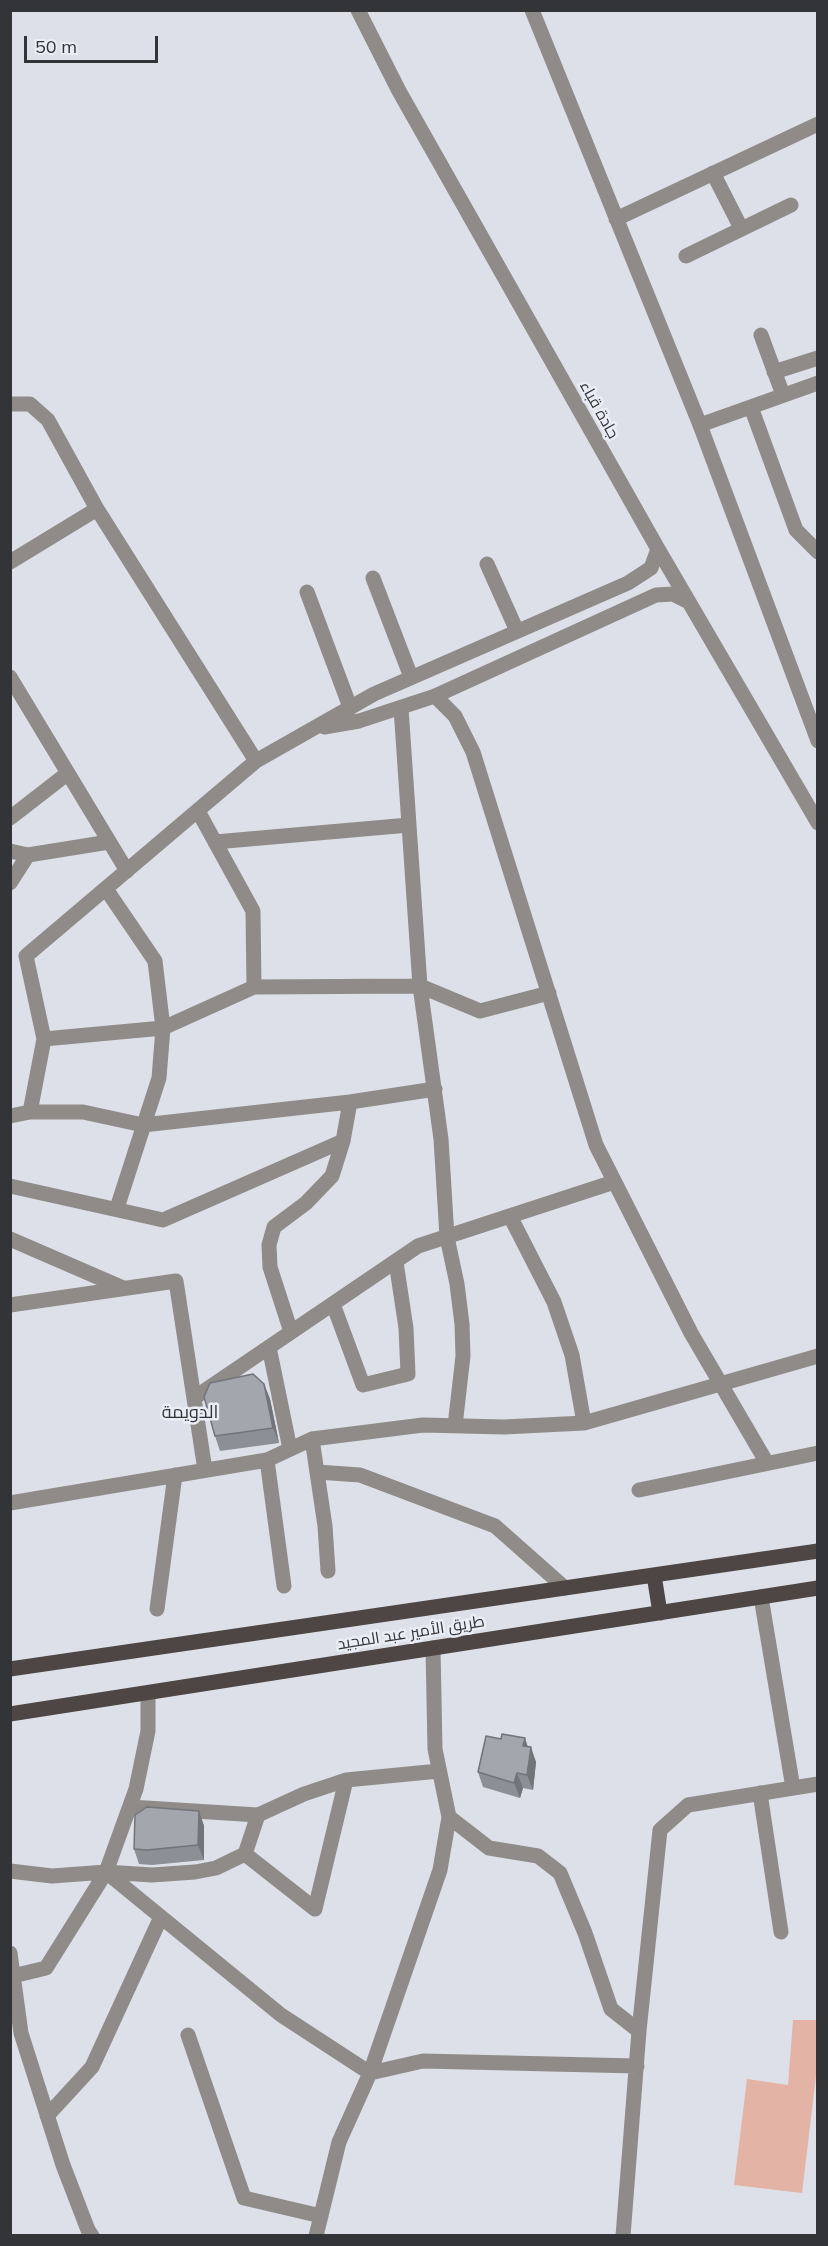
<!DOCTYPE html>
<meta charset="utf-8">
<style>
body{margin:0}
#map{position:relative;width:828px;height:2246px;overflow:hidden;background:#dde0e8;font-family:Mulish,sans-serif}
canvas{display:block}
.frame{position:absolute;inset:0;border:12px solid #333437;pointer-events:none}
.scale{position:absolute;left:24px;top:36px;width:134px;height:27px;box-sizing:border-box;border:3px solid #333437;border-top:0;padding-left:8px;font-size:18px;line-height:21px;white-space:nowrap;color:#333437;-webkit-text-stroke:4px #eaedf5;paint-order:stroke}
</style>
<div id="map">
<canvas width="828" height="2246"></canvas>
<div class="frame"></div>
<div class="scale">50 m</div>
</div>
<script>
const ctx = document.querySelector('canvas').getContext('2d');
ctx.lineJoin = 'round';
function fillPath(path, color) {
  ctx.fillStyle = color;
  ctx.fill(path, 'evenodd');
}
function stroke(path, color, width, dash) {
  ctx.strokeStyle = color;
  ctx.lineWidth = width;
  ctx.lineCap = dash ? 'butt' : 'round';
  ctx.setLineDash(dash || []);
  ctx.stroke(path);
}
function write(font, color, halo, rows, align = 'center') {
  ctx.font = font + ' Mulish,Cairo,sans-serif';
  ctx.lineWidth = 5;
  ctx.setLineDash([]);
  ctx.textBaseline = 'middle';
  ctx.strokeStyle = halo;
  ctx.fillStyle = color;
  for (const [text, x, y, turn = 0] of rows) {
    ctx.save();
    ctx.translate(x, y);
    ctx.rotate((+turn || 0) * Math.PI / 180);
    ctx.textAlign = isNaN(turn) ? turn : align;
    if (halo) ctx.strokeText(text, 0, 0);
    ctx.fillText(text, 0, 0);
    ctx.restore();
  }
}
fillPath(new Path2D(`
 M793,2020H817V2068L802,2193L734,2185L747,2079L788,2085Z`), '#e3b4a5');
stroke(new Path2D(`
 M358,10L399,91L658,549L818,823
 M532,10L700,425L818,741
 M713,173L741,228
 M616,219L818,124
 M686,256L791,205
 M761,335L783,395
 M774,372L818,358
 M10,404H30L48,420L97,509L256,761
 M751,407L796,530L818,552
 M700,425L818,383
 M10,562L97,509
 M487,564L517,631
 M373,578L411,677
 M307,592L350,707
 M10,677L127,871
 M435,696L455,716L473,752L596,1145L691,1333L767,1463
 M401,708L420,986L441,1139L447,1237L457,1284L462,1324L463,1356L455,1426
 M324,727L359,721L435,696L656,595L673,594L689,602
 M198,811L253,911L254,987
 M10,818L68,773
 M215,842L409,825
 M10,851L28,855L109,842
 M10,883L28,855
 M106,889L155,961L163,1028L159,1078L117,1208
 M44,1039L163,1028L254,987L420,986L480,1011L549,993
 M30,1112L44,1039L26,956L256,761L374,694L628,583L651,568L658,549
 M10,1116L30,1112H83L143,1125L350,1102L435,1089
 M10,1186L163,1220L343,1141L350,1102
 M510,1216L554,1302L572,1355L584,1423
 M10,1239L123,1288
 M333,1304L363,1385L408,1374L406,1328L396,1262
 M10,1305L176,1281L205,1470
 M291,1332L270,1267L269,1245L274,1227L306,1203L332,1176L343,1141
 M269,1347L290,1449
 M194,1398L418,1246L614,1182
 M312,1439L325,1526L328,1571
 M267,1460L284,1586
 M317,1472L360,1475L495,1526L565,1588
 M639,1490L818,1453
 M10,1503L267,1460L312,1439L423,1425L504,1427L584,1423L818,1356
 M761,1597L793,1788
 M157,1609L175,1475
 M760,1793L781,1932
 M130,1807L258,1815L304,1794L346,1780L439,1771
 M258,1815L245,1854L315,1909L346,1780
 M449,1817L489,1848L538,1856L560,1873L585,1933L611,2009L639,2031
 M10,1871L52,1876L106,1872L152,1875L195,1872L216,1868L245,1854
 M106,1872L281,2015L370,2073L423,2061L637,2066
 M10,1953L21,2033L63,2165L88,2230L92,2236
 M13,1976L46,1968L106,1872L136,1789L148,1731V1693
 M188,2035L244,2198L321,2216
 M47,2116L92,2067L161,1917
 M316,2236L339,2142L370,2073L440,1870L449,1817L435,1749L433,1648
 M623,2236L639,2031L660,1830L688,1805L818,1784`), '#8f8b89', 15);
stroke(new Path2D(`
 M654,1575L660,1613
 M10,1669L818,1551
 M10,1714L818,1588`), '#4d4644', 15);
fillPath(new Path2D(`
 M264,1384L270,1399L279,1443L220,1451L215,1436Z
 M528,1746L536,1762L533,1790L523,1788L520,1798L483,1787L478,1772Z
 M199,1811L204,1826V1860L152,1865L139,1864L134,1849Z`), '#8c8f95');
fillPath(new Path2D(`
 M264,1384L270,1399L279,1443L273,1428Z
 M525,1738L530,1753L531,1747L536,1762L533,1790L527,1775L523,1746Z
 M517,1773L523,1788L520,1798L514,1783Z
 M199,1811L204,1826V1860L198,1845Z`), '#727479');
const building = new Path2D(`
 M253,1374L264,1384L273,1428L215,1436L204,1397L210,1383Z
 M502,1734L525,1738L523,1746L531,1747L527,1775L517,1773L514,1783L478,1772L486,1736L501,1739Z
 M147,1807L199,1811L198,1845L147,1850L134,1849L135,1815Z`);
fillPath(building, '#a3a6ad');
stroke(building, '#727479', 1.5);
write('16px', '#333437', '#eaedf5', [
 ["جادة قباء",599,410,61],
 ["طريق الأمير عبد المجيد",411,1633,-9]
]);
write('18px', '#333437', '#eaedf5', [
 ["الدويمة",190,1413]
]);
</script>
